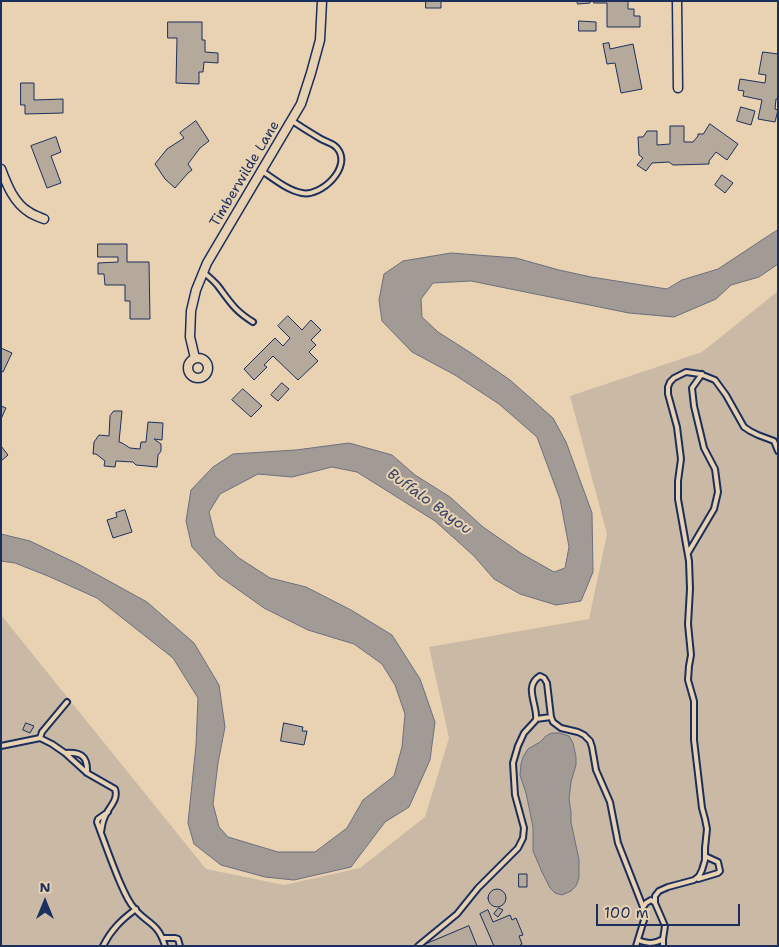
<!DOCTYPE html>
<style>
body{margin:0}
#map{position:relative;width:779px;height:947px;overflow:hidden;background:#e8d2b1;font-family:"Shantell Sans",sans-serif}
canvas{display:block}
.frame{position:absolute;inset:0;border:2px solid #1b2f5e;pointer-events:none}
.north{position:absolute;left:20px;top:877px;width:50px;height:50px;-webkit-text-stroke:4px #e8d2b1;paint-order:stroke;rotate:0deg;font-size:14px;font-weight:700;line-height:20px;text-align:center;color:#1b2f5e}
.north::after{content:'';display:block;margin:auto;width:18px;height:22px;background:#1b2f5e;clip-path:polygon(50% 0,100% 100%,50% 72%,0 100%)}
.scale{position:absolute;left:596px;top:904px;width:144px;height:22px;box-sizing:border-box;border:2px solid #1b2f5e;border-top:0;padding-left:6px;font-size:15px;line-height:18px;white-space:nowrap;color:#1b2f5e;-webkit-text-stroke:4px #e8d2b1;paint-order:stroke}
</style>
<div id="map">
<canvas width="779" height="947"></canvas>
<div class="frame"></div>
<div class="north">N</div>
<div class="scale">100 m</div>
</div>
<script>
const ctx = document.querySelector('canvas').getContext('2d');
ctx.lineJoin = 'round';
function fillPath(path, color) {
  ctx.fillStyle = color;
  ctx.fill(path, 'evenodd');
}
function stroke(path, color, width, dash) {
  ctx.strokeStyle = color;
  ctx.lineWidth = width;
  ctx.lineCap = dash ? 'butt' : 'round';
  ctx.setLineDash(dash || []);
  ctx.stroke(path);
}
function write(font, color, halo, rows, align = 'center') {
  ctx.font = font + ' "Shantell Sans",sans-serif';
  ctx.lineWidth = 4;
  ctx.setLineDash([]);
  ctx.textBaseline = 'middle';
  ctx.strokeStyle = halo;
  ctx.fillStyle = color;
  for (const [text, x, y, turn = 0] of rows) {
    ctx.save();
    ctx.translate(x, y);
    ctx.rotate((+turn || 0) * Math.PI / 180);
    ctx.textAlign = isNaN(turn) ? turn : align;
    if (halo) ctx.strokeText(text, 0, 0);
    ctx.fillText(text, 0, 0);
    ctx.restore();
  }
}
fillPath(new Path2D(`
 M778,291V946H1V615L206,869L284,885L360,868L425,817L449,738L429,647L589,619L607,534L570,396L702,352Z`), '#cabaa5');
const water = new Path2D(`
 M778,230V264L759,277L731,285L716,299L674,317L629,313L471,281L433,283L421,299L422,317L438,332L471,353L510,380L553,418L566,442L592,513L593,572L581,601L556,605L520,594L494,579L474,556L435,521L357,472L332,467L292,477L258,474L220,494L209,512L215,536L239,558L270,578L306,587L351,610L392,635L420,679L435,722L430,760L409,807L385,822L351,867L294,880L265,877L221,865L194,844L188,823L196,745L198,698L173,658L97,598L48,576L15,563L1,561V534L30,541L78,564L147,602L194,643L219,685L225,727L218,763L213,804L219,827L228,837L278,852H315L347,828L363,800L394,776L402,747L405,714L395,685L382,664L354,644L308,630L264,608L219,576L192,547L186,521L191,490L213,467L233,454L296,450L349,443L392,455L415,475L450,497L483,527L522,554L554,572L565,568L569,547L560,499L537,437L499,404L455,375L412,352L382,321L379,300L384,274L403,261L451,253L516,258L559,270L591,277L667,289L682,280L718,269L768,236Z
 M552,733H559L569,736L573,743L576,757V765L571,782L569,799L571,812V822L579,860V878L576,886L571,891L562,895L555,893L550,888L542,872L533,851V827L531,817L526,793L520,775L521,764L523,757L528,749L540,742L546,736Z`);
fillPath(water, '#a19a95');
stroke(water, '#6b6f7f', 1);
const building = new Path2D(`
 M426,1H441V8H426Z
 M577,1H590V3L578,4Z
 M594,1H628V9H634V16H640V27H607V3H594Z
 M579,21L596,22V31H579Z
 M168,22H202V40H205V52L218,53V63L204,62L203,72H199V84L176,83L177,38H168Z
 M609,43L610,49L633,44L642,89L621,93L615,63L607,64L603,44Z
 M763,52L778,54V99H776L775,109L778,110L775,122L758,119L762,100L743,96L744,91L738,90L740,79L765,83L766,75L759,74Z
 M21,83H34V100L63,99V113L25,114V105H21Z
 M741,107L755,111L751,125L737,121Z
 M196,121L209,141L200,148L188,164L192,170L188,173L175,188L165,179L155,164L167,149L184,138L180,133Z
 M710,124L738,144L727,160L716,152L709,161V164L673,165L669,162L652,163L646,171L637,165L643,158L639,155L638,137H643L647,131H657V145L670,144V126H684V142H693L698,136V134H703Z
 M56,137L61,152L51,156L61,183L47,188L31,146Z
 M722,175L733,183L725,193L715,185Z
 M98,244H127V262H149L150,319H130V301H125V285H105L104,274H98V263L118,262V257H98Z
 M288,316L302,330L311,320L321,330L311,340L316,345L309,352L318,361L298,380L273,356L264,365L267,367L254,380L244,369L275,338L283,346L290,338L278,326Z
 M1,348L12,353L3,372L1,371Z
 M282,383L289,389L278,401L271,395Z
 M243,389L262,406L251,417L232,400Z
 M1,406L6,408L1,419Z
 M114,411H122L119,442L122,443L130,448L140,449L141,442H146L148,422L163,423L162,440L154,439L161,444V451L158,455L157,467L136,465L133,462L116,461L115,467L104,466L105,461L96,454H93L94,442L99,435L109,436L110,416Z
 M1,446L8,455L1,461Z
 M125,510L132,532L113,538L107,520L117,517L116,513Z
 M26,723L34,726L30,733L23,730Z
 M284,723L303,727L302,731H307L304,745L281,741Z
 M519,874H527V887H519Z
 M488 898a9 9 0 1 1 18 0a9 9 0 1 1-18 0Z
 M499,908L503,910L498,917L494,914Z
 M488,910L493,922L510,915L512,920L516,918L523,935L519,936L522,944L519,946H494L480,914Z
 M469,926L477,946H421Z`);
fillPath(building, '#b5a99c');
stroke(building, '#1b2f5e', 1);
const lane = new Path2D(`
 M262,171C274,179 287,190 302,193C321,197 353,167 337,148C333,143 326,142 321,139C311,133 301,127 291,120
 M203,272C208,276 214,281 218,286C230,302 235,311 253,322
 M688,553L714,509L718,492L715,469L704,448L694,406L692,388L702,374
 M536,719L551,717
 M40,738L52,744L65,753L87,773L115,789C119,801 107,808 104,819C102,823 102,828 101,832
 M1,746L40,738L42,732L67,702
 M65,753C80,752 88,755 87,773
 M108,812L98,819L97,822C104,841 111,861 119,880C123,889 127,900 134,908C147,924 158,922 165,946
 M698,879L718,873L720,871L718,862L705,856
 M655,903L665,926L663,939V946
 M643,907L646,903L651,900L655,903V896L659,891L668,887L694,880L699,876L702,870L705,860V848L707,829L705,819L702,808L694,740V701L688,680L689,666L691,655L688,624L690,589L689,561L678,499V481L681,459L677,427L668,394V387L670,382L674,378L686,372L700,374L715,380L726,395L744,427L750,431L758,435L774,441L778,451
 M162,938H175L178,939L180,946
 M638,940C648,944 654,944 663,939
 M103,946C111,930 121,920 136,909
 M418,946L457,914L478,888L518,848L523,838L524,828L515,795L513,763L518,746L524,733L536,720C538,705 523,686 540,676L544,678L547,683L551,717L553,722L561,728L578,732L584,735L590,741L592,747L596,770L610,802L618,843L643,907L644,920L636,946`);
const street = new Path2D(`
 M677,1L678,88
 M1,169C7,185 14,203 29,212C33,215 39,217 44,219
 M188 368a10 10 0 1 1 20 0a10 10 0 1 1-20 0Z
 M195,358L190,337L191,311L196,290L207,263L301,104L311,73L320,40L322,1`);
stroke(lane, '#1b2f5e', 8);
stroke(street, '#1b2f5e', 11);
stroke(lane, '#e8d2b1', 4);
stroke(street, '#e8d2b1', 8);
write('14px', '#1b2f5e', '#e8d2b1', [
 ["Timberwilde Lane",245,174,-59]
]);
write('italic 15px', '#364469', '#e8d2b1', [
 ["Buffalo Bayou",429,502,36]
]);
</script>
